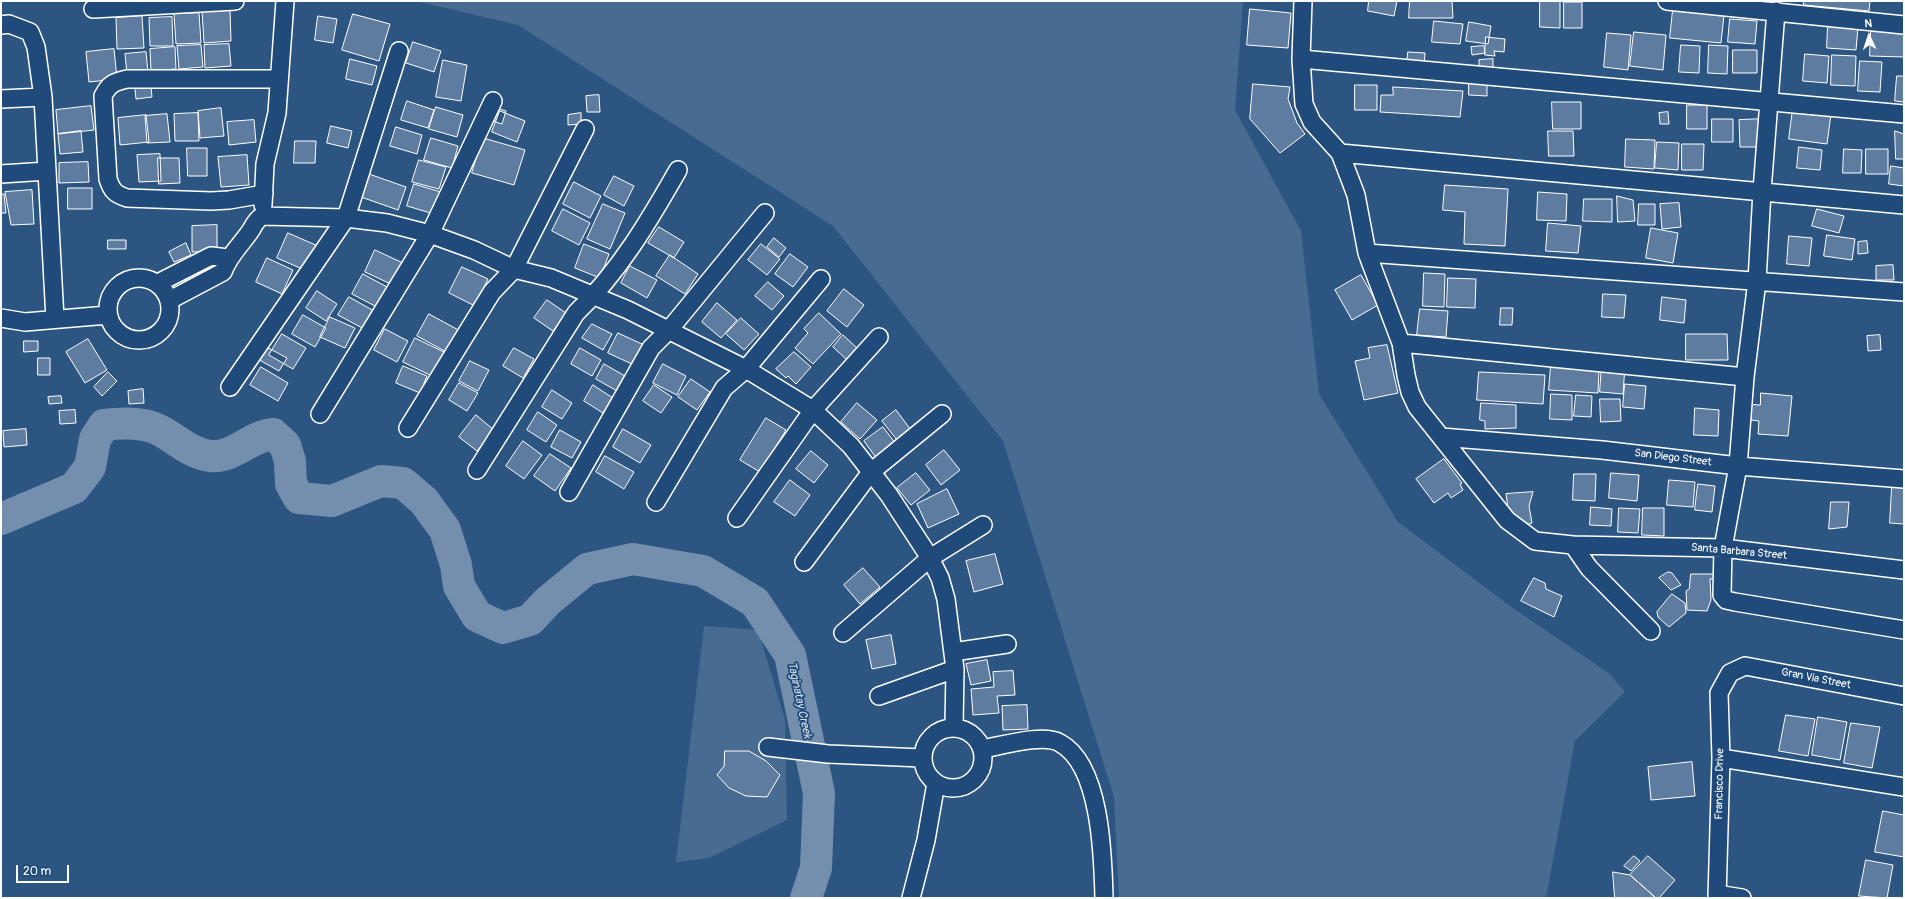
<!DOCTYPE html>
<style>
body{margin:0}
#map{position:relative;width:1905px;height:899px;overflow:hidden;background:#2c5582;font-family:Pangolin,sans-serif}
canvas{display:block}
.frame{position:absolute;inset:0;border:2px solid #fff;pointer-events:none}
.north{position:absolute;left:1849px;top:16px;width:40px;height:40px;-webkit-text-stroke:3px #1f4a7a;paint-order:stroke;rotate:357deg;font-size:11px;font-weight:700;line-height:16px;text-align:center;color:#fff}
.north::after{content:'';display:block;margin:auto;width:14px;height:18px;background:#fff;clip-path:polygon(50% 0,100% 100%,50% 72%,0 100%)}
.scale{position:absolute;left:16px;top:865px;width:53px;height:18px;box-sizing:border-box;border:2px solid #fff;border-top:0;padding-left:5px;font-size:12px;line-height:14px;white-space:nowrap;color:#fff;-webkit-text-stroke:3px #1f4a7a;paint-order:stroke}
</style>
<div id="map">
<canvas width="1905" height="899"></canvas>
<div class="frame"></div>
<div class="north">N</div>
<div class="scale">20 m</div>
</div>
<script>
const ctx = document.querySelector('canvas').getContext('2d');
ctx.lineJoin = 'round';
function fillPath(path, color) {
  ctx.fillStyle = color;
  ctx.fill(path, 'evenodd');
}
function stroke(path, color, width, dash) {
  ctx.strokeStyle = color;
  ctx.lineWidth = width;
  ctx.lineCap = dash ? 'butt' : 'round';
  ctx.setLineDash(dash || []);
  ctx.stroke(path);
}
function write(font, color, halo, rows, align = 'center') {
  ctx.font = font + ' Pangolin,sans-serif';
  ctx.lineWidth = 3.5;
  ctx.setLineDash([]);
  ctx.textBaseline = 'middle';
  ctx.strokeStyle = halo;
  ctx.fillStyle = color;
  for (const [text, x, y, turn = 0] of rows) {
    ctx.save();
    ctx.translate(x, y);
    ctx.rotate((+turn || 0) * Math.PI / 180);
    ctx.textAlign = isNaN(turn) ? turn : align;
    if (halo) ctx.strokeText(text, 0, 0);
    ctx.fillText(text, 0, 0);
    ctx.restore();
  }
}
fillPath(new Path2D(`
 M416,1H1243L1235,110L1301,231L1319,394L1398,522L1510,606L1610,674L1625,692L1575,741L1546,898H1119L1114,797L1003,441L833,226L518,25Z
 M704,626L758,630L785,720L787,820L709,858L676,862Z`), '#486b92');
stroke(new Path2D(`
 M1,519L74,488L90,467L95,439L104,425C120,423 144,422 159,430C177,439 189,453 210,456C235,458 250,436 273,434L285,445L290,461L291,484L299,498L332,501L381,481L403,483L424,501L445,530L456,565L459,586L477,616L503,628L530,620L548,601L587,569L633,559L703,571L755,602L790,655L819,793L816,868L806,898`), '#748fad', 32);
const building = new Path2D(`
 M1369,1H1397L1394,16L1368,11Z
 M1410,1H1452L1453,18H1409Z
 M1540,1H1560V28L1540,27Z
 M1743,1H1775V4Z
 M1804,1H1870L1869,11L1804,5Z
 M1564,2H1582V28H1564Z
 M1250,9L1291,13L1288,48L1247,45Z
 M230,10L231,41L204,43L202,11Z
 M1673,10L1724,15L1721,43L1670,38Z
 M199,13L201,43L176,44L174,14Z
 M353,14L390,24L379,61L342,50Z
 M142,16L144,48L117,49L116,18Z
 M318,16L337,19L333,43L315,40Z
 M172,17L173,46H150L149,18Z
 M1730,19L1757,21L1755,44L1728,42Z
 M1434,21L1463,24L1460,44L1432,42Z
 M1469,22L1491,26L1488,44L1466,41Z
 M1828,25L1858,27L1856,50L1827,48Z
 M1871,31L1904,33V57L1870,56Z
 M1634,32L1666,35L1663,70L1630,66Z
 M1607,33L1631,35L1628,70L1604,67Z
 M1486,37L1505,39L1504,52L1494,51L1495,56L1485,55Z
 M413,42L441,51L434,72L406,63Z
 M229,44L231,66L205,68L204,45Z
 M201,45L203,67L179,69L177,46Z
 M1681,45L1700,46L1699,73L1679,72Z
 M1709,45L1728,46L1727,74L1708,73Z
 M1484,46L1485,53L1472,55L1471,47Z
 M175,47L176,69L151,71L150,49Z
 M114,49L117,79L89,82L86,52Z
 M1733,50H1757V73H1733Z
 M146,52L148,72L127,74L125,54Z
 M1408,52L1425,53L1424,67L1407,66Z
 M1805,54L1829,56L1827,83L1803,81Z
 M1832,55L1856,56L1855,86L1831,85Z
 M350,59L377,66L372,85L346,79Z
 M1493,59V68L1479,67V60Z
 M443,60L467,65L461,101L436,97Z
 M1860,61L1882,62L1880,92L1858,91Z
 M1897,76H1904V102L1895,101Z
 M1469,79H1487V96L1469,95Z
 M1253,84L1290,87L1288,99L1297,123L1305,134L1280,153L1250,119Z
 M1355,85H1377V110H1355Z
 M151,87L152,97L136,99L135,89Z
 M1393,87L1463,91L1460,117L1380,112L1381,95H1393Z
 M599,95L600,112H587L586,96Z
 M407,101L434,110L428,128L401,120Z
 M1552,102H1581V129H1553Z
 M1687,105H1707V129H1687Z
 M91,106L94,130L58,134L56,110Z
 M491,106L506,111L502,124L487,119Z
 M436,107L463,115L457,137L429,129Z
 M221,108L224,136L200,138L198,111Z
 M1793,109L1831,114L1827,144L1789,139Z
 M500,111L525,121L517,142L492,132Z
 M1668,112L1669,124H1660L1659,113Z
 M198,113L199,141H175L174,114Z
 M581,113V124L568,125V115Z
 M167,114L170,142L147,143L145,116Z
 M146,115L149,142L120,145L118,118Z
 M1712,119H1733V142H1712Z
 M1764,119V147H1740L1739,120Z
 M254,120L256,142L229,145L227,122Z
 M331,126L352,131L348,148L327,143Z
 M396,127L422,135L417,154L390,146Z
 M81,131L83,152L60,154L58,134Z
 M1548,131H1573L1574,156H1549Z
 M1895,131L1904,134V159H1896Z
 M431,138L458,146L452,168L424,160Z
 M483,138L525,150L514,185L472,173Z
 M1626,139L1655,140L1654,169L1625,167Z
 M295,141H316L315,163H294Z
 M1657,142L1679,143L1678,170L1655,168Z
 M1682,144H1704L1703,170H1682Z
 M1799,147L1822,150L1820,170L1797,168Z
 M187,148H207V176H188Z
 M1844,149L1862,150L1861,173H1843Z
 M1866,149H1888V174H1866Z
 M160,154L161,181L139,182L137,155Z
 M247,155L249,185L221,187L218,157Z
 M158,158H179L180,183L159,184Z
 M419,160L446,167L439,189L412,182Z
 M88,162L89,182L59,183V163Z
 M1891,166L1904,168V186L1889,184Z
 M369,174L406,187L398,210L361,197Z
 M614,176L634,186L624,206L604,195Z
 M574,182L601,196L590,218L563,204Z
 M414,184L441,192L434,214L407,206Z
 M1445,185L1508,189L1505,246L1464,244L1465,212L1443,210Z
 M68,188H92V209H68Z
 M32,190L34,224L11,225L5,192Z
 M1538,192L1567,194L1566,221L1537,220Z
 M1,194H4L6,213H1Z
 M1617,196L1633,200L1635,221L1618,222Z
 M1584,199H1612V222L1583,221Z
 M1679,203L1681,227L1662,229L1660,204Z
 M603,204L625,213L610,249L587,239Z
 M1639,204H1655V225H1638Z
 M563,209L590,223L579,245L552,231Z
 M1817,209L1844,216L1839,233L1812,226Z
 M1548,223L1581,226L1578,253L1546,251Z
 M217,225V251L192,252V226Z
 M659,227L684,242L674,258L648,243Z
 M1651,228L1678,233L1673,263L1646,258Z
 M288,233L318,246L307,271L277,258Z
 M1827,235L1855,239L1852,260L1824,256Z
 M1789,236L1812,238L1809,266L1787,264Z
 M774,238L786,248L779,257L767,247Z
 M108,240H126V249H108Z
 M1867,241L1868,253L1858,254V242Z
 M186,243L191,255L174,262L169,252Z
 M584,244L609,254L600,278L575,268Z
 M761,244L780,259L767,275L748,260Z
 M375,250L403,263L393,285L365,272Z
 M790,254L808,267L793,287L775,274Z
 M670,255L698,274L685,294L656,276Z
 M267,258L293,270L282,294L256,282Z
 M1893,265L1894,280H1876V266Z
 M630,266L657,280L647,298L621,283Z
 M195,267L202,280L189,287L182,274Z
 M462,267L488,279L475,306L449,293Z
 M1424,273L1445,274L1444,307L1423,306Z
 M363,274L387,287L377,307L352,294Z
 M1361,275L1378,305L1352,320L1335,290Z
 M1448,278L1476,279L1475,308L1447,307Z
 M768,282L784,296L772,310L755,296Z
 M844,289L864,305L847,327L827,311Z
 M317,291L337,304L326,321L306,308Z
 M1603,294L1626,295L1624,318L1602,317Z
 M349,297L374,311L364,329L338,315Z
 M1662,297L1686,300L1684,323L1660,320Z
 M547,300L566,313L553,331L534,318Z
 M717,303L737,320L721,338L702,322Z
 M1501,308H1513L1512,325H1500Z
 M1420,309L1448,311L1446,337L1417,335Z
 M819,313L841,334L813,364L795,348L808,333L804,329Z
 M429,314L464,333L452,355L417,336Z
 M303,315L326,328L315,347L292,334Z
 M330,317L355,328L345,348L320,337Z
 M741,318L759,334L744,350L726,334Z
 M592,324L612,334L603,350L582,338Z
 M385,329L408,341L397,362L374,350Z
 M618,333L644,345L634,365L608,353Z
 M282,334L306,348L293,369L269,355Z
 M1686,334H1727L1728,360H1686Z
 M843,335L858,349L847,360L833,347Z
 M1880,335L1881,350L1868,351L1867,336Z
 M415,338L446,353L434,377L403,362Z
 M88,339L107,370L85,383L66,352Z
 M24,341H38V351L24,352Z
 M263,345L287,358L279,371L256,358Z
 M1387,345L1398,393L1364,400L1355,361L1370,358L1368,348Z
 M514,348L534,359L523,378L503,366Z
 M580,348L601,360L592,376L571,364Z
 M794,352L811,367L796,384L788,376L786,378L776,369Z
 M38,358H50V375H38Z
 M470,361L489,370L478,391L459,381Z
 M604,364L625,376L617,391L596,379Z
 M663,364L686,376L677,395L653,383Z
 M1602,364L1625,366L1623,394L1600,392Z
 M403,366L427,376L420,393L396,383Z
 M1551,366L1599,369L1598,393L1549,390Z
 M261,367L288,383L278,401L250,385Z
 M108,372L117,381L102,396L94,387Z
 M1479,372L1545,375L1543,404L1477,400Z
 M691,379L710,392L697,410L678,397Z
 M459,383L478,393L467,411L449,400Z
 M1625,384L1646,386L1644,409L1623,407Z
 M593,385L613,398L603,413L584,401Z
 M654,385L672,397L661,413L643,401Z
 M143,389L144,403L129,404L128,391Z
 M552,390L572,403L562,419L542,407Z
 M1761,393L1792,396L1788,436L1758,434L1759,421L1743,419L1744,404L1760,405Z
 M1551,394L1572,395V420L1550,419Z
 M1576,395L1592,396L1591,417L1574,416Z
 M61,396L62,403L49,404L48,397Z
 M1600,399H1620L1621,421L1601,422Z
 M857,403L877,420L860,439L841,422Z
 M1481,403L1516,405V428L1485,429V421L1480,420Z
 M1695,408L1719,410L1718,436L1694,435Z
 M75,410L76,423L60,424L59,411Z
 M896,410L911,430L897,440L882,421Z
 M538,412L557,425L546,442L527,430Z
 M476,415L494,430L477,451L459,437Z
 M766,418L786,430L760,472L740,460Z
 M883,427L899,448L879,462L864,441Z
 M26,429L27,445L4,447L3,431Z
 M623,429L651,445L640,463L613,447Z
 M560,430L581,442L572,458L551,447Z
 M523,441L542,455L524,479L506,466Z
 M944,450L960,470L941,485L926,465Z
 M811,451L828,465L814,483L796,469Z
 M550,454L571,468L555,491L534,476Z
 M605,456L634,472L624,489L596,472Z
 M1444,459L1462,483L1460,484L1463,490L1451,498L1448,493L1434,503L1416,479Z
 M916,473L930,490L911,505L897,488Z
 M1611,473L1639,475L1637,501L1609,498Z
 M1574,474H1596L1595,501L1573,500Z
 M790,480L810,495L795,516L774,502Z
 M1669,480L1695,482L1693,507L1667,505Z
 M1698,484L1715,486L1712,512L1695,510Z
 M1892,487L1904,488V524L1890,523Z
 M947,489L959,514L928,528L917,504Z
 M1533,492L1529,506L1532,523L1523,526L1509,515L1506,494Z
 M1831,502H1849L1847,527L1829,529Z
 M1591,507L1612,509L1611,526L1590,525Z
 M1619,508L1640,509L1638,533L1618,532Z
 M1643,508H1664V536L1642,535Z
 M995,554L1003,584L974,592L966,561Z
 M863,568L880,587L860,604L844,585Z
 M1668,572L1672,573L1681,585L1671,590L1659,578Z
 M1691,574H1714V579H1710L1711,600L1707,611L1687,610L1686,591L1689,589Z
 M1534,578L1545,583L1546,589L1562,596L1554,617L1521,601Z
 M1672,594L1685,603L1686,613L1669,627L1658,617L1657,612Z
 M891,635L896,664L872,669L866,640Z
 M987,660L991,681L971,685L966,664Z
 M1013,671L1015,695L997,696L999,713L973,715L971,689L994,687L993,672Z
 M1027,705L1028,729L1003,730L1002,706Z
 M1786,715L1815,719L1808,756L1779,751Z
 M1818,717L1847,722L1840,760L1812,755Z
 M1851,723L1880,727L1872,768L1844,763Z
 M725,751H749L766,761L780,775L767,797L746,796L729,788L717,775L724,766Z
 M1692,762L1695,796L1651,800L1648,767Z
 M1883,811L1904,815V857L1875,852Z
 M1634,856L1640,861L1631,871L1624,866Z
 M1648,856L1675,880L1659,898H1656L1630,875Z
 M1866,860L1893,865L1887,898L1859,896Z
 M1613,872L1630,875L1656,898H1615Z`);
fillPath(building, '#5e7c9f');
stroke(building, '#fff', 1);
const minor = new Path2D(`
 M1303,1L1301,59L1304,104L1312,122L1340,153L1356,195L1367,253L1401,343L1406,375L1410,392L1417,407L1507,520L1535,541L1573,545L1589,568L1651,631
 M1667,1L1904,25
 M93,9L235,1
 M1776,11L1762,191L1757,281L1745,377L1738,466L1723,548L1722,595L1726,600L1735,602L1904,630
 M1,25L9,24L30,32L36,47L43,97L55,319
 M1301,59L1904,114
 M1,99L43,97
 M1340,153L1904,205
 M1,174L47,171
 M264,194L229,200L211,201L127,198C115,194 112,191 108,179L103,96C109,84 114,82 127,79H278
 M263,205L265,164L277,113L285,1
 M1367,253L1904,292
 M108 309a31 31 0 1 1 62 0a31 31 0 1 1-62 0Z
 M158,283L211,256L228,258
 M170,300L223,272C229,255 241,245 251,230C254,225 256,220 262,216L346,218L387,223L430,234L474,250L514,269L551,278L628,310L746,369L813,410L851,446L889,495L930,558L940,578L946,599L955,669L954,727
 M1,318L25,322L108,315
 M1401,343L1745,377
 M230,387L346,218L399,51
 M320,414L430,234L493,101
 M408,428L492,292L514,269L585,129
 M1441,437L1602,450L1738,466L1904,479
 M477,470L576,313C619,272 649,221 678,170
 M569,492L651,348L669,330L765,213
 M656,502L724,388L746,369L821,279
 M737,518L813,410L879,337
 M1573,545L1723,548L1904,570
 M804,562L871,472L942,414
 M843,633L930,558L983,525
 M953,652L1007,644
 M879,696L955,669
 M923 758a30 30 0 1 1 60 0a30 30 0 1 1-60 0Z
 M768,747L828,754L922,758
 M982,749C1001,746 1043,733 1060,743C1101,765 1103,857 1104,898
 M1721,758L1904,787
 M1717,894L1742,898
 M911,898L926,840L936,783
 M1717,898L1721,758L1719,693L1730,673L1745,666L1904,696`);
stroke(minor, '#fff', 20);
stroke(minor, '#1f4a7a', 17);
write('11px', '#fff', '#1f4a7a', [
 ["San Diego Street",1673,458,7],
 ["Santa Barbara Street",1739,552,5],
 ["Gran Via Street",1816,679,11],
 ["Francisco Drive",1720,784,-89]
]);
write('italic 12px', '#d5dde6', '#1f4a7a', [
 ["Taginatay Creek",799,700,78]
]);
</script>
